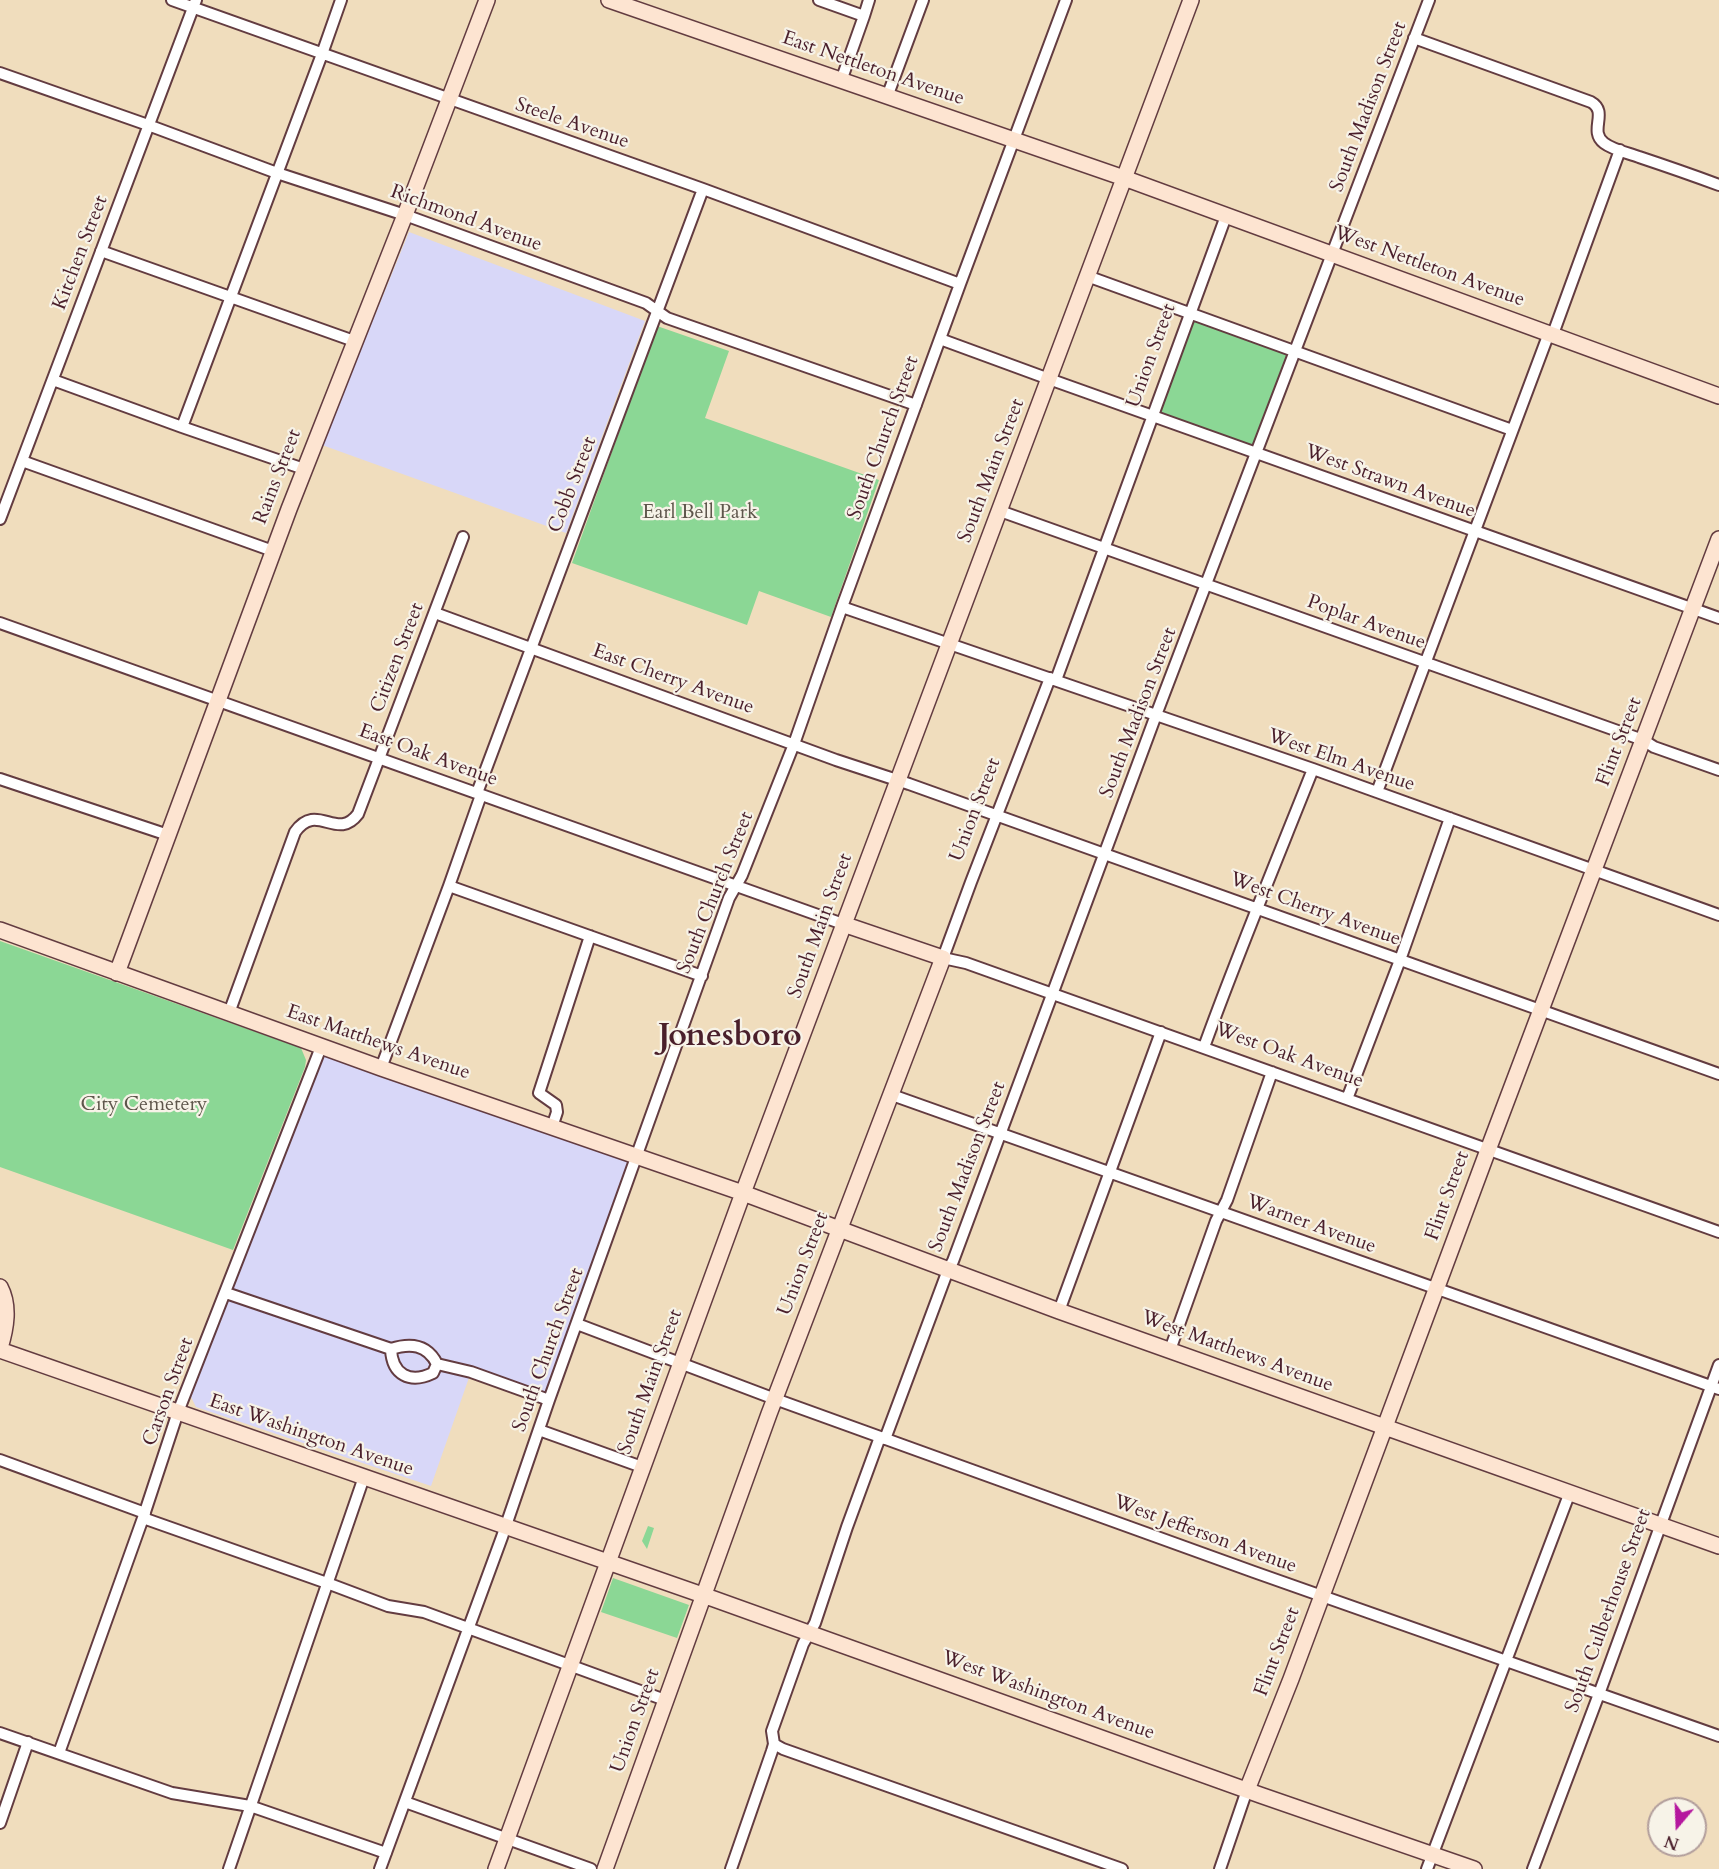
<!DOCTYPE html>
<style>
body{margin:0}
#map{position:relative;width:1719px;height:1869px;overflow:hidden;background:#f0ddbd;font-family:Cardo,serif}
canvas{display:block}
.north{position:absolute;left:1647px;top:1797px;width:60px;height:60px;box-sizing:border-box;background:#f7f3e8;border:2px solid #b29e9c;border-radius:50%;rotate:199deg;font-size:16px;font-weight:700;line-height:24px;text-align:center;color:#4a1f2b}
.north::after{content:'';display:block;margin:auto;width:21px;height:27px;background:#b5179e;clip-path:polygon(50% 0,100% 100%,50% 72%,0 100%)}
</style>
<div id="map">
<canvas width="1719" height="1869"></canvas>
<div class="north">N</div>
</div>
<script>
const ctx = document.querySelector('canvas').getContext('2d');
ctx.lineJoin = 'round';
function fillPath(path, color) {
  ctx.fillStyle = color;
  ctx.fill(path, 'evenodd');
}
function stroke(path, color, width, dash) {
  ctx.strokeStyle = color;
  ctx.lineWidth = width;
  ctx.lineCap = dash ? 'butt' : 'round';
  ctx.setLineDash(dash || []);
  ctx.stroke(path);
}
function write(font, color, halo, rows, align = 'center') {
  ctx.font = font + ' Cardo,serif';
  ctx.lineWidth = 4.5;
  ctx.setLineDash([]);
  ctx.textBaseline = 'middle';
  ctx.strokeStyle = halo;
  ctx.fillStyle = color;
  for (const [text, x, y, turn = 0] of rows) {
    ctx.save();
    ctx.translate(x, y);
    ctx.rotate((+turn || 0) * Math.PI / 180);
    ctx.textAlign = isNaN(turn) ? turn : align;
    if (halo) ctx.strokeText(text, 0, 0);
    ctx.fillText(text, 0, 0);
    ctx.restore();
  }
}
fillPath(new Path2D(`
 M409,232L645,321L566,533L322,445Z
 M322,1048L636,1156L549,1400L471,1372L431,1486L196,1407L191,1397Z`), '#d8d7f8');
fillPath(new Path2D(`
 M1194,321L1287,355L1254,448L1160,414Z
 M657,326L729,351L705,418L879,480L831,617L759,591L747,625L572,563Z
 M0,941L301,1048L306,1060L305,1067L233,1250L0,1167Z
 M648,1526L654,1528L647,1549L642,1541Z
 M613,1578L689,1605L677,1638L601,1612Z`), '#8bd795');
const street = new Path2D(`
 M172,0L703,189L960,284
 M819,0L864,16L869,0
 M1414,38L1591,102C1609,112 1588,131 1604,143C1613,150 1628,153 1639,157C1666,166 1692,175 1719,185
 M0,73L148,125L277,173L405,215L646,303L667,318L916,405
 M841,81L864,16
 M887,97L923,0
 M101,251L354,341
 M1087,276L1512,430
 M1553,334L1620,150
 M940,339L1049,379L1719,618
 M53,380L182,427L304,469
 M182,427L322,54L341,0
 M22,461L273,551
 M1000,511L1643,740L1654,747L1719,770
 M0,519L196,0
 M842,607L1313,769L1719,915
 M435,613L836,760L909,784L1719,1074
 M0,623L843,924
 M1050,678L971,882L943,958L966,963L1719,1232
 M1056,680L1226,216
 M0,779L168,835
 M1377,792L1549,333
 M477,793L703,189
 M449,886L702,976
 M229,1013L295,832C317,801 337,842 358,814L463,537
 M1204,1047C1238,953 1276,862 1313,769
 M381,1068L449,886L481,795
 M892,1095L1719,1389
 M1347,1099L1400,960L1450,818
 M552,1127L557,1112L556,1105L539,1093L590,936
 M226,1293L391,1349C410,1343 427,1344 437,1364L471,1372L549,1400
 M1059,1311L1161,1032
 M577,1324L775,1399L1254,1572L1719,1736
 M391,1349C392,1375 410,1384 433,1373L437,1364
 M1170,1350L1216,1221L1227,1200L1272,1072
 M539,1430L642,1467
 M885,1439L948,1270L953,1261L1156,715L1429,0
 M0,1460L145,1513
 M143,1518L327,1583L388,1606L424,1612L665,1700
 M0,1733L172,1793L250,1806L386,1853
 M774,1744L783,1749L1122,1869
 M59,1753L143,1518L178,1412L321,1047
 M405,1802L591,1869
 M0,1823L28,1742
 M229,1869L364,1477
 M380,1869L502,1537L549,1400L729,898L742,875L794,744L842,607L960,284L1066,0
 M731,1869L772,1751L774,1744L772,1731L803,1644L815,1623L847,1527L880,1437
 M1220,1869L1247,1790
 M1427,1869L1570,1492
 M1533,1869L1599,1694L1719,1365`);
const secondary = new Path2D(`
 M609,0L1124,178L1719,396
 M0,930L381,1068L743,1193L1059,1311L1719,1546
 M117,973L289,509L405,215L487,0
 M0,1287C10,1306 6,1328 0,1348
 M0,1350L714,1599L1260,1795L1474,1869
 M1247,1790L1291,1679L1488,1150L1719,539
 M496,1869L743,1193L1191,0
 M605,1869L769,1414L943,958L843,924`);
stroke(street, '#633c41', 14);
stroke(secondary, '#633c41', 18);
stroke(street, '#fff', 10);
stroke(secondary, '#fde4d1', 15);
write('20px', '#4a1f2b', '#f7f3e8', [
 ["East Nettleton Avenue",873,69,19],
 ["South Madison Street",1369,107,-69],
 ["Steele Avenue",572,124,19],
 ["Richmond Avenue",466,219,20],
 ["Kitchen Street",81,253,-69],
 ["West Nettleton Avenue",1429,267,20],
 ["Union Street",1152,356,-70],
 ["South Church Street",884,438,-70],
 ["South Main Street",992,471,-69],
 ["Rains Street",278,477,-69],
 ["West Strawn Avenue",1390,482,20],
 ["Cobb Street",573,485,-69],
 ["Poplar Avenue",1366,623,20],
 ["Citizen Street",398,658,-69],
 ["East Cherry Avenue",673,680,20],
 ["South Madison Street",1139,713,-69],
 ["Flint Street",1620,742,-69],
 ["East Oak Avenue",428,756,20],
 ["West Elm Avenue",1341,761,19],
 ["Union Street",976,810,-69],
 ["South Church Street",716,893,-68],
 ["West Cherry Avenue",1315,910,20],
 ["South Main Street",821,926,-70],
 ["East Matthews Avenue",378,1043,19],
 ["West Oak Avenue",1289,1056,20],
 ["South Madison Street",968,1167,-69],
 ["Flint Street",1448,1196,-70],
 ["Warner Avenue",1311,1225,20],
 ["Union Street",804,1264,-69],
 ["South Church Street",549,1350,-70],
 ["West Matthews Avenue",1237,1352,20],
 ["South Main Street",651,1382,-70],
 ["Carson Street",169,1392,-70],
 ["East Washington Avenue",311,1436,19],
 ["West Jefferson Avenue",1205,1535,20],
 ["South Culberhouse Street",1609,1611,-70],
 ["Flint Street",1278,1652,-69],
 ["West Washington Avenue",1048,1696,20],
 ["Union Street",636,1721,-70]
]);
write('20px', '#5e564b', '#f7f3e8', [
 ["Earl Bell Park",700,513],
 ["City Cemetery",144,1105]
]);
write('bold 32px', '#4a1f2b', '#f7f3e8', [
 ["Jonesboro",730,1038]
]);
</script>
